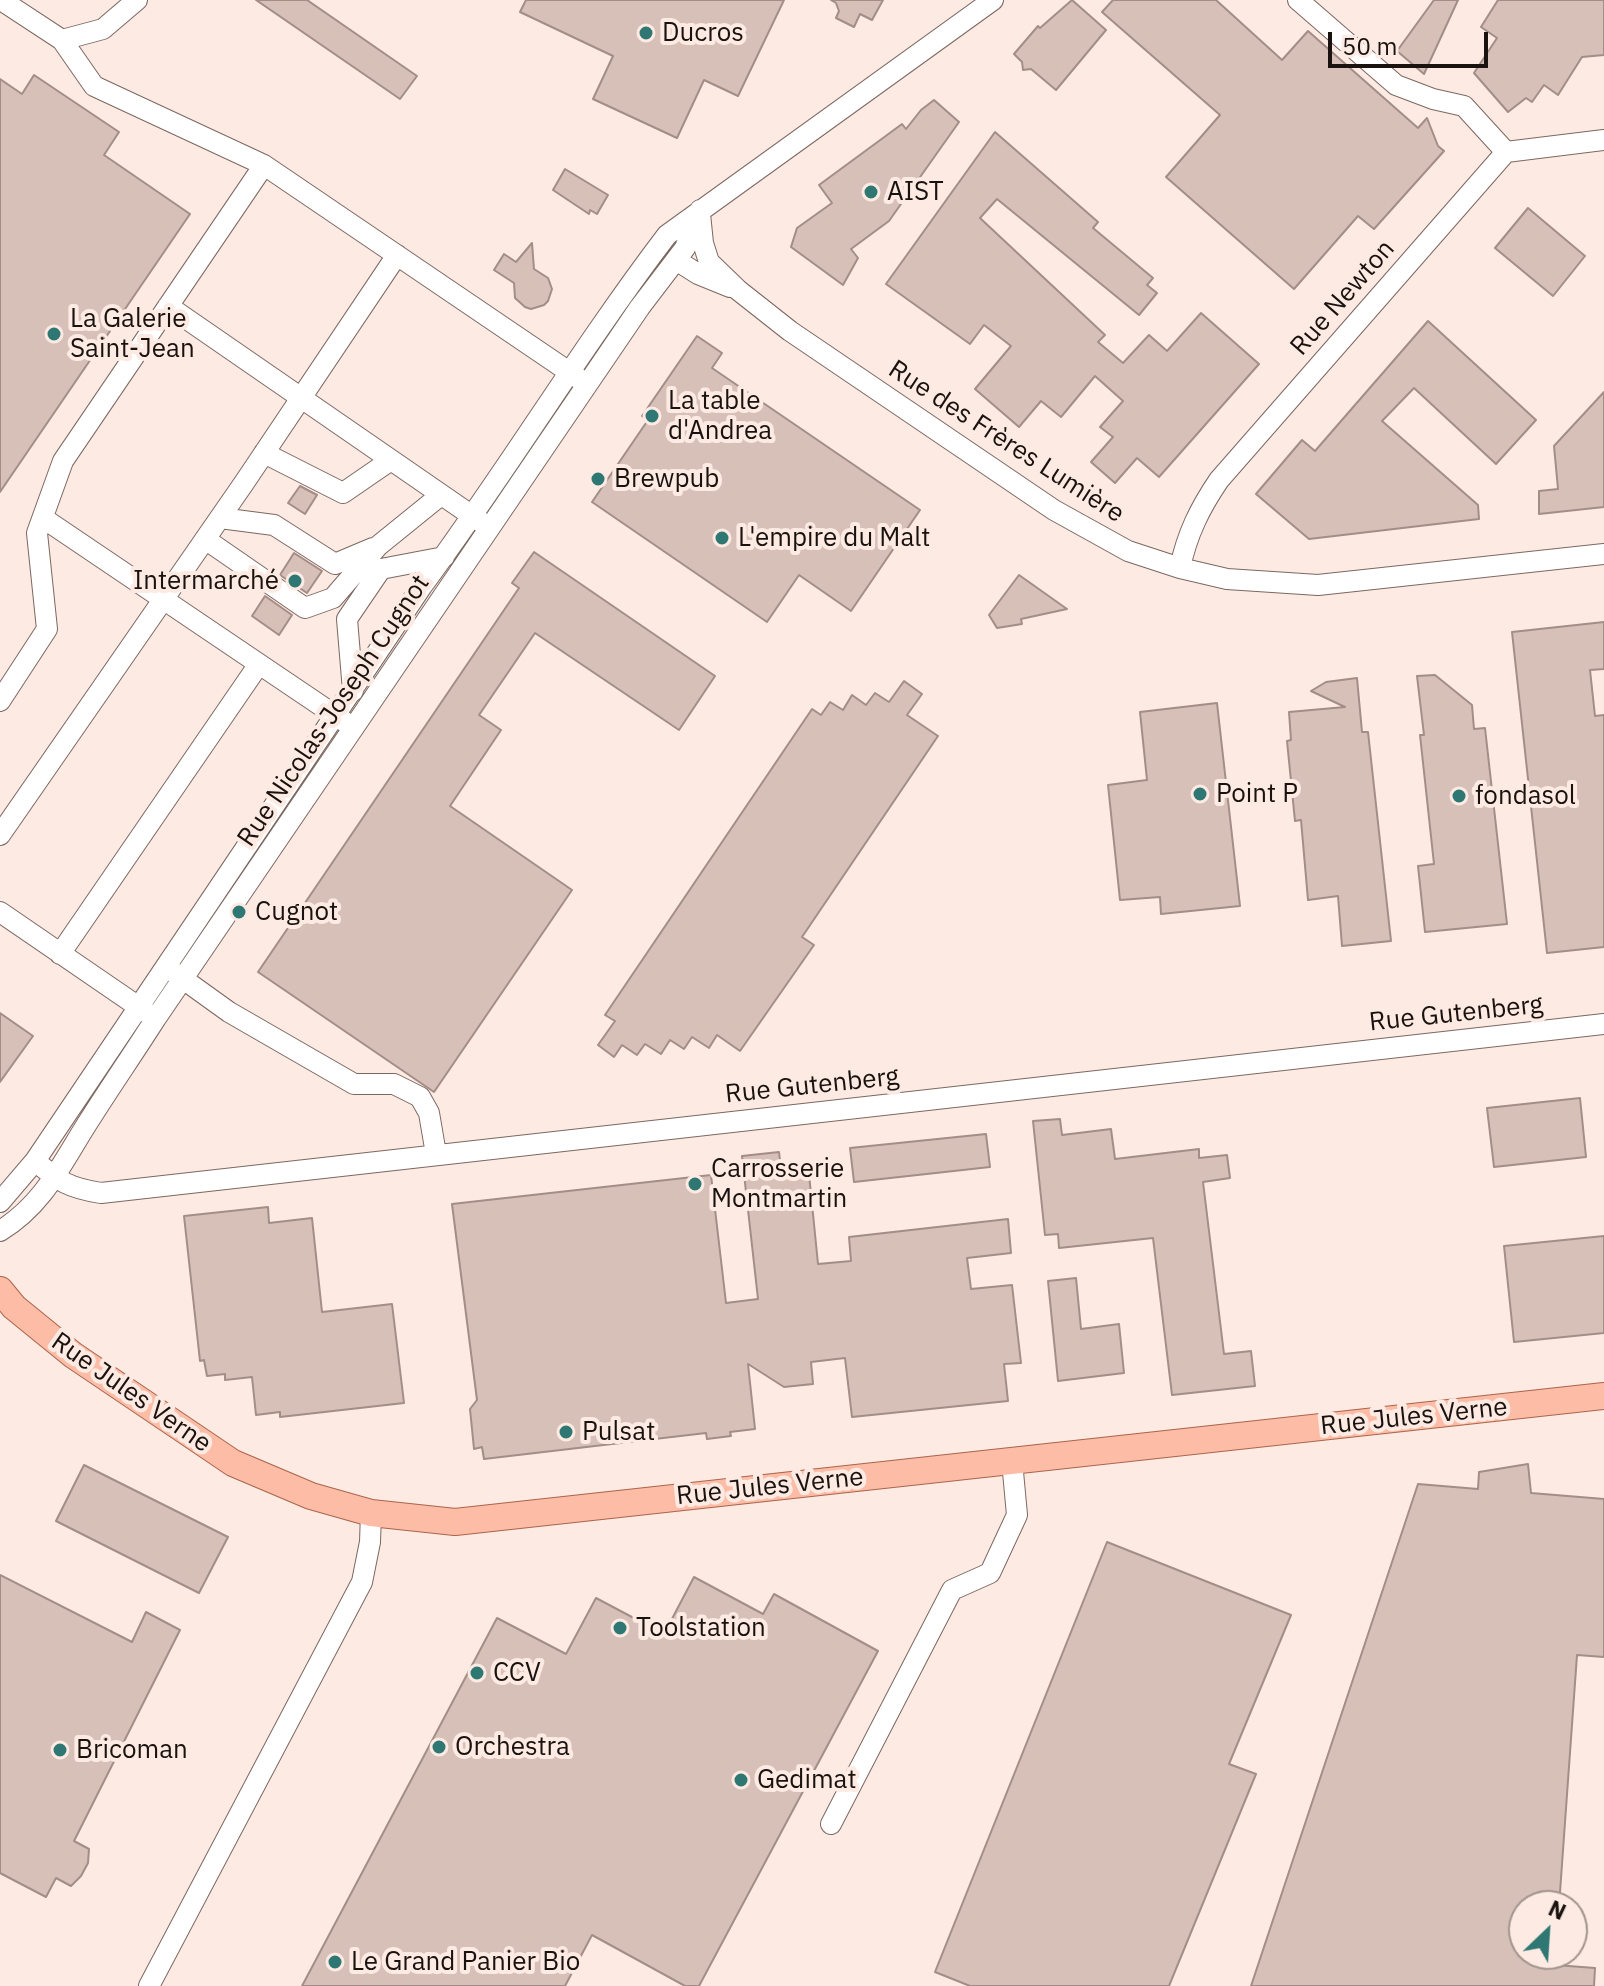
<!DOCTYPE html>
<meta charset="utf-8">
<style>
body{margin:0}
#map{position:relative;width:1604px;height:1986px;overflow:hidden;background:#fdeae3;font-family:"IBM Plex Sans",sans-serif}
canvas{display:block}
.north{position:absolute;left:1508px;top:1890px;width:80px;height:80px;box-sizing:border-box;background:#fdeae3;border:2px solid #a2948e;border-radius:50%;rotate:25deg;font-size:22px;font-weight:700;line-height:32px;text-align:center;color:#19120f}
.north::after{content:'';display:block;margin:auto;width:28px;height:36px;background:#2e7773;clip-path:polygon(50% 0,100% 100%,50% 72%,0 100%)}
.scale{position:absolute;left:1328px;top:32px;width:160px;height:36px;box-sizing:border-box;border:4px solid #19120f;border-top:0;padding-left:10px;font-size:24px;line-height:28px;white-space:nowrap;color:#19120f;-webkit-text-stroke:6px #fdeae3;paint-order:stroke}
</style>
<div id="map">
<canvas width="1604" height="1986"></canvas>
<div class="north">N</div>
<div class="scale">50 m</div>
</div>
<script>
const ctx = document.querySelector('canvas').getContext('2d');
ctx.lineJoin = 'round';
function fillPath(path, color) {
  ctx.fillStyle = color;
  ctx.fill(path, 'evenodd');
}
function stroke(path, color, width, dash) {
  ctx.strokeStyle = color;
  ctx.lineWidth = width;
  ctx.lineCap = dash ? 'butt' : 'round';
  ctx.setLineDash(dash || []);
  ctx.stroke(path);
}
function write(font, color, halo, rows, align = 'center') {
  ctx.font = font + ' "IBM Plex Sans",sans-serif';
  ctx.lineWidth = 8;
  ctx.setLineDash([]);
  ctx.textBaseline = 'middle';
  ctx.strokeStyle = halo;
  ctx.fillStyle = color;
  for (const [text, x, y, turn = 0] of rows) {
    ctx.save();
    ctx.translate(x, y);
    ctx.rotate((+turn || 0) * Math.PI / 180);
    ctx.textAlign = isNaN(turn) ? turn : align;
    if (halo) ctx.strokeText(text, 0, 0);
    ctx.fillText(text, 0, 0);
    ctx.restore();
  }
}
const building = new Path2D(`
 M256,0H307L417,76L400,99Z
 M526,0H784L738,96L704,80L677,138L593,99L613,56L520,12Z
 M831,0H883L872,20L860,14L854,27L836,18L839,11L836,3Z
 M1072,0L1106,30L1056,90L1031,69L1023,70L1022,62L1014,54L1038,26L1040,28Z
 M1113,0H1216L1282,60L1308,31L1418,128L1427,118L1438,146L1444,151L1374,229L1358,216L1294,289L1166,177L1220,115L1102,12Z
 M1434,0H1458L1424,74L1397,51Z
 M1498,0H1604V55L1582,57L1558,95L1544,85L1532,102L1526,98L1508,112L1474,73L1497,38L1481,27Z
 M34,75L119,132L104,155L190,214L0,492V79L22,94Z
 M934,100L959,122L889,221L851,249L858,258L843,285L791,247L797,228L832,203L819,185L902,124L906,129L921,110Z
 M995,132L1098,222L1093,228L1153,278L1147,285L1157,293L1139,315L997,199L980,218L1105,335L1098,342L1123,363L1149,335L1167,351L1201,313L1259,364L1159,477L1137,458L1115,483L1091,462L1113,437L1100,427L1123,401L1095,376L1061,417L1041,401L1019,427L975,389L1011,346L984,325L970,344L886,284Z
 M565,169L608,195L597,214L590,210L589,214L553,190Z
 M1528,208L1585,256L1553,296L1495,248Z
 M532,243L534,269L548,278L552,289L548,301L544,305L531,309L525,307L515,298L514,283L494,270L504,254L516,262Z
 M1428,321L1536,420L1496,464L1414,388L1382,421L1478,505L1479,519L1309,539L1256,494L1302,440L1315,451Z
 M697,336L722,353L712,368L920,510L851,611L799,575L767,622L592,502L648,420L642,416Z
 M1604,392V507L1539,514V491L1558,489L1554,446Z
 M300,486L317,495L305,514L288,503Z
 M534,552L715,676L679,730L535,633L479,715L501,730L450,806L572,890L434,1092L258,972L519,588L512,583Z
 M294,553L322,571L307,593L280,575Z
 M1019,575L1067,609L1021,619L1022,624L997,628L989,615Z
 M265,596L292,615L279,635L252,616Z
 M1604,622V669L1590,670L1595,716L1604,715V947L1547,953L1512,632Z
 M1435,675L1472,705L1474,729L1485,728L1507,924L1425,932L1418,866L1434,864L1420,735H1424L1417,676Z
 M1357,678L1362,732H1368L1391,941L1342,946L1338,896L1308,900L1301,820L1295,821L1287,741L1291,740L1289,712L1345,707L1311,691L1326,682Z
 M904,681L922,694L907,715L938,736L802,937L814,945L740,1051L717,1035L709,1048L692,1037L684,1049L670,1040L661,1054L645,1044L637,1055L622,1045L614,1057L598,1045L615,1021L605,1015L812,709L821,715L830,702L843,710L852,695L866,705L875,693L889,702Z
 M1217,703L1240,906L1161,914L1160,897L1120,900L1108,785L1147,780L1140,712Z
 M0,1013L33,1036L0,1082Z
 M1580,1098L1586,1157L1494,1167L1487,1108Z
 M1060,1119L1062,1135L1111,1129L1115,1159L1199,1149V1158L1227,1155L1230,1178L1203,1182L1224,1354L1251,1351L1255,1386L1172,1395L1153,1238L1059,1248L1058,1234L1045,1235L1033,1121Z
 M986,1134L990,1167L854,1182L850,1148Z
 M779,1152L782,1177L809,1174L818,1264L851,1261L849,1237L1008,1219L1011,1253L967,1258L971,1289L1012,1285L1021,1363L1004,1364L1008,1401L852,1417L845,1358L811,1362L813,1384L784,1387L748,1364L755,1429L730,1432L731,1436L707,1439L706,1433L484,1459L482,1447L474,1449L470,1409L477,1400L452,1204L711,1175L726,1303L758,1299L742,1156Z
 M268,1207L269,1223L312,1218L322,1312L392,1304L404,1403L280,1417V1412L256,1415L252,1377L225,1380V1374L207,1376L204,1360L200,1361L184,1216Z
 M1604,1236V1333L1514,1342L1504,1246Z
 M1076,1278L1081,1329L1119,1324L1124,1373L1058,1381L1048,1281Z
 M1528,1464L1531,1493L1604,1499V1657L1577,1655L1559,1906H1524V1954H1556L1555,1965L1595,1968L1594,1986H1251L1418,1484L1478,1489L1479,1472Z
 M84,1465L228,1537L199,1593L56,1521Z
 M1107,1542L1291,1615L1229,1764L1256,1774L1169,1986H970L935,1972Z
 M0,1575L132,1642L146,1612L180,1630L74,1841L89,1849L88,1863L81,1876L71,1886L56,1878L46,1897L0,1873Z
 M694,1577L763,1614L774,1594L878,1651L699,1986H685L592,1935L565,1986H302L497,1618L566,1654L596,1598L664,1634Z`);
fillPath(building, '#d7c0b8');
stroke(building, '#a38d86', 2);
const minor = new Path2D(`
 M1,0L62,40L94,86L264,165L581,380
 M1298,0L1396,85L1433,99L1464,106L1506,152
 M62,40L103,29L137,0
 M700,214L703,243L709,262L738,290L790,331L1054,510L1128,551L1180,568L1227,579L1318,585L1604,554
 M676,260L698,274L730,287
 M168,306L484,524
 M264,453L343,493L391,460
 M43,518L348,724
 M220,518L274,525L335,564L373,548
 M205,539L305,608L333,598L378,546L441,495
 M1180,568C1187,534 1200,508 1219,480L1506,152L1604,140
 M353,691L347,619L381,569L444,557
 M0,701L47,629L37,533L63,461L264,165
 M0,835L244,483L397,255
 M0,912L149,1014
 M60,954L259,664
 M172,971L229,1012L354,1084H394L420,1097L429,1113L436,1154
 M35,1161C60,1182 69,1188 101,1193L1604,1024
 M0,1202L35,1161L422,586C507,471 581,348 667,235L993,0
 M0,1231C46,1203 63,1160 92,1116C113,1083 135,1051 156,1018L640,307L685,248L700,210
 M831,1824L952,1590L990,1573L1017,1515L1012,1461
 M149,1986L362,1582L370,1542L371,1513`);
const major = new Path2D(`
 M0,1290L14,1307L73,1355L233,1463L311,1496L371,1513L455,1522L1604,1396`);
stroke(minor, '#7c6861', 22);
stroke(major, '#ab644b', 28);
stroke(minor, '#fff', 20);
stroke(major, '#fcbca6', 26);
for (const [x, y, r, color] of [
 [646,33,8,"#2e7773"],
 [871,192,8,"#2e7773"],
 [54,334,8,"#2e7773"],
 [652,416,8,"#2e7773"],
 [598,479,8,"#2e7773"],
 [722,538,8,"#2e7773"],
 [295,581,8,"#2e7773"],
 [1200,794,8,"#2e7773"],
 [1459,796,8,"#2e7773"],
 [239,912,8,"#2e7773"],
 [695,1184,8,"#2e7773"],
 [566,1432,8,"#2e7773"],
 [620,1628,8,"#2e7773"],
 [477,1673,8,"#2e7773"],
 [439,1747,8,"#2e7773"],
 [60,1750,8,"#2e7773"],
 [741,1780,8,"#2e7773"],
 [335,1962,8,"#2e7773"]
]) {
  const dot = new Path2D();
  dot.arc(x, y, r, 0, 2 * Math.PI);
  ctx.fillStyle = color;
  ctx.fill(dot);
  stroke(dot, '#fdeae3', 3);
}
write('26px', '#19120f', '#fdeae3', [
 ["Ducros",662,33],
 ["AIST",887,192],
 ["La Galerie",70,319],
 ["Saint-Jean",70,349],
 ["La table",668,401],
 ["d'Andrea",668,431],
 ["Brewpub",614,479],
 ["L'empire du Malt",738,538],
 ["Intermarché",279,581,"right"],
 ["Point P",1216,794],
 ["fondasol",1475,796],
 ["Cugnot",255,912],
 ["Carrosserie",711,1169],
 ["Montmartin",711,1199],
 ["Pulsat",582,1432],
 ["Toolstation",636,1628],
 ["CCV",493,1673],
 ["Orchestra",455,1747],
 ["Bricoman",76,1750],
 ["Gedimat",757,1780],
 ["Le Grand Panier Bio",351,1962]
], 'left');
write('26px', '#19120f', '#fdeae3', [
 ["Rue Newton",1343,298,-49],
 ["Rue des Frères Lumière",1006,442,33],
 ["Rue Nicolas-Joseph Cugnot",334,711,-56],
 ["Rue Gutenberg",1456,1014,-6],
 ["Rue Gutenberg",812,1086,-6],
 ["Rue Jules Verne",131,1393,35],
 ["Rue Jules Verne",1414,1417,-6],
 ["Rue Jules Verne",770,1487,-6]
]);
</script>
